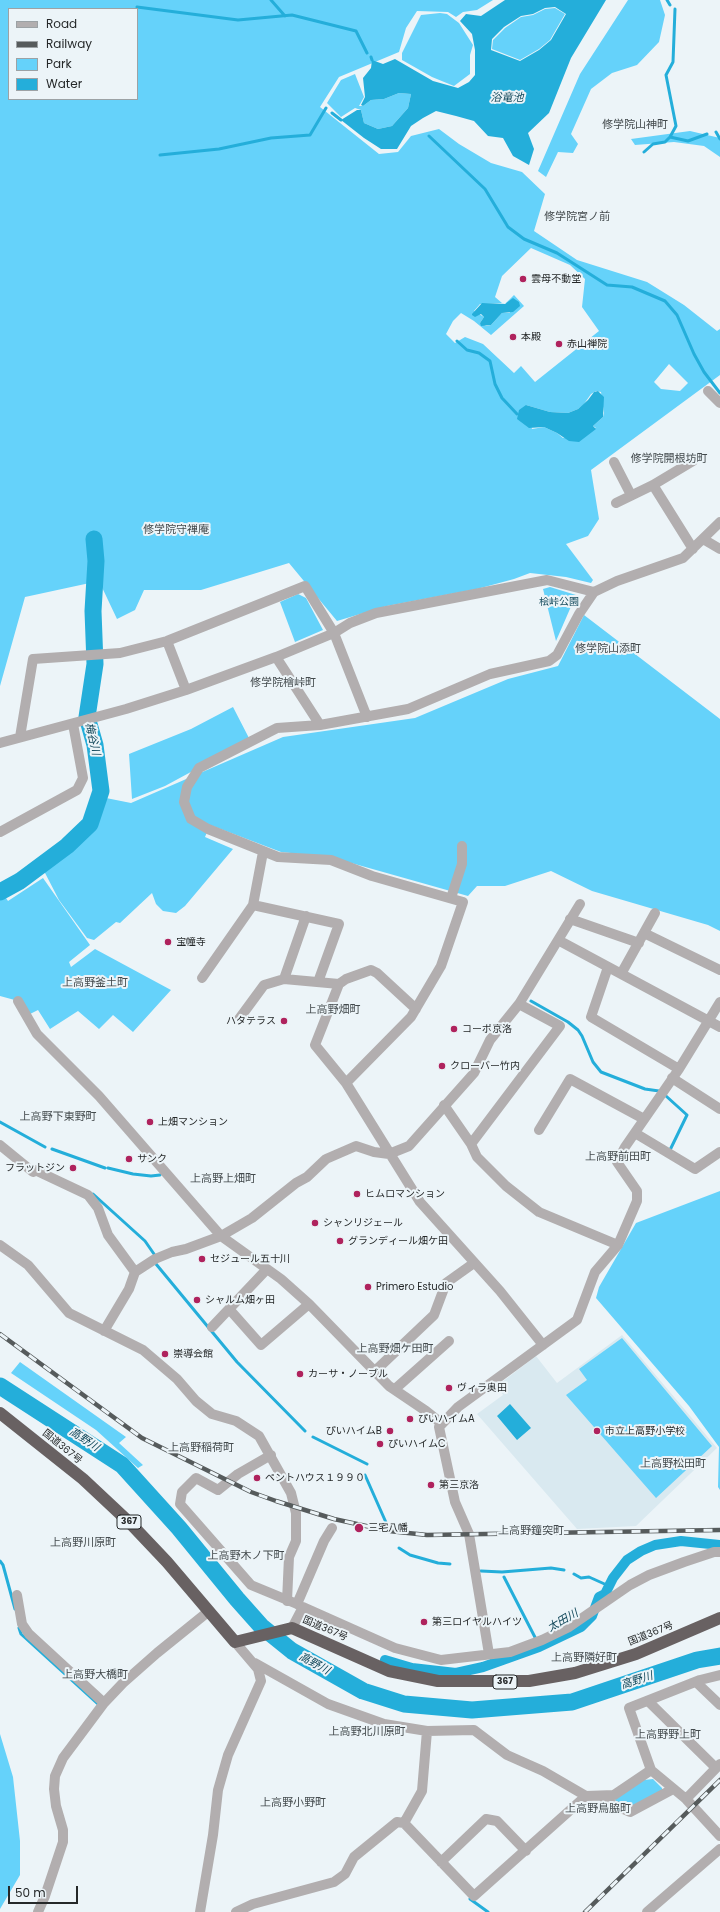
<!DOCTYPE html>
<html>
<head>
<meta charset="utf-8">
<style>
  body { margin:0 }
  #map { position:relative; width:720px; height:1912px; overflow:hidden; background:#ecf4f8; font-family:Poppins,sans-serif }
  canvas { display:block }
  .legend { position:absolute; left:8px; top:8px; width:130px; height:92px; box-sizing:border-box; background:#ecf4f8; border:1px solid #9ca2a5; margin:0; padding:5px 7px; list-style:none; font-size:12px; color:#252829 }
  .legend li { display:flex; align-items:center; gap:8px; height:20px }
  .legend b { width:20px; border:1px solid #9ca2a5 }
  .scale { position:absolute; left:8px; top:1886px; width:70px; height:18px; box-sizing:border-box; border:2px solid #252829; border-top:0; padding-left:5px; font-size:12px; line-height:14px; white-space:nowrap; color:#252829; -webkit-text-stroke:3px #ecf4f8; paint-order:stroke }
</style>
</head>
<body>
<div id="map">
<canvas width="720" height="1912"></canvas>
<ul class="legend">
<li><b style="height:5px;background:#b2aeaf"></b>Road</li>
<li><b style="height:5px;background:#565b5c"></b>Railway</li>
<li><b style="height:11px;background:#65d2fa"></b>Park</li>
<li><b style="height:11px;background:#24aeda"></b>Water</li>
</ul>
<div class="scale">50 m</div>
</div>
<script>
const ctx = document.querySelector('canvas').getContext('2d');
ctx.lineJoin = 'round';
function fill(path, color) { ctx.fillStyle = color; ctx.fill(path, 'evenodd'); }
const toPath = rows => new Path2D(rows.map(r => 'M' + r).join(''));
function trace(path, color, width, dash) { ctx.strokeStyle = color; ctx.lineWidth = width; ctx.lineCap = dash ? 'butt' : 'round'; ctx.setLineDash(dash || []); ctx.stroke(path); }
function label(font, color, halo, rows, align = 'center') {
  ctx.font = font + ' Poppins,"Noto Sans JP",sans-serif'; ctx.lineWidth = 4; ctx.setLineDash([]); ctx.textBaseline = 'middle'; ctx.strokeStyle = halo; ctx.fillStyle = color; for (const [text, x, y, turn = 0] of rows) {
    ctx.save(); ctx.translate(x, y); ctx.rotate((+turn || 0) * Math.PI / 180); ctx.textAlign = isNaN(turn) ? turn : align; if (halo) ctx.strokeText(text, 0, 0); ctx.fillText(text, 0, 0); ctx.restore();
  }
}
fill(toPath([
  [622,1335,717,1448,636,1526,577,1529,477,1414,503,1395,498,1385,536,1356,557,1383]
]), '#d9e9f0');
fill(toPath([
  [0,0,493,0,477,10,463,12,456,17,448,12,417,11,406,28,399,52,339,77,320,107,379,154,398,152,411,136,439,129,459,144,491,163,522,172,545,194,534,231,577,260,647,282,684,305,717,331,720,329,720,375,591,470,599,519,588,536,566,544,593,580,591,583,566,577,530,573,514,579,477,589,387,606,337,621,289,563,201,590,144,590,135,610,117,619,99,581,25,597,0,686],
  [9,9,137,9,137,99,9,99],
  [531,248,570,265,585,279,582,307,599,331,535,382,521,366,514,373,483,344,465,337,455,343,446,334,453,321,461,313,474,321,491,335,524,306,514,295,506,303,502,303,495,297,502,276],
  [507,303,510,313,502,313,491,325,486,326,480,323,484,317,474,311,480,304],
  [669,364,688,383,680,391,661,389,654,382],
  [596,391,601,392,604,413,603,417,593,426,596,428,563,438,557,433,544,427,532,429,526,405,550,412,568,413,578,409,584,404,591,394],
  [628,0,660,0,665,15,659,42,637,65,612,73,591,89,571,134,578,144,573,153,558,152,546,177,538,171,580,74],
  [555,8,565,14,550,40,539,49,520,60,492,49,493,40,505,28,521,17,533,15,545,9],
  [440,13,447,14,459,23,473,45,470,55,470,74,454,86,432,77,402,60,402,53,421,15],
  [355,74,364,97,359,106,363,106,371,100,384,99,399,93,411,94,408,108,392,126,378,129,364,123,361,110,355,108,341,117,327,103,341,80],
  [690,131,720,138,720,157,704,146,674,142,635,145,631,139],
  [550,587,576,595,556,641,543,589],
  [298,594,306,598,323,630,295,642,280,602],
  [584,615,720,719,720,931,708,925,592,891,551,871,505,886,477,886,468,896,330,857,281,852,210,825,205,837,233,849,185,906,176,913,163,911,156,904,152,893,120,923,116,922,94,940,87,938,59,900,44,871,94,827,106,798,131,803,283,737,415,718,508,679,558,666],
  [233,707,250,740,165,786,132,799,129,754,191,729],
  [43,878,90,945,69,962,71,967,95,949,171,990,133,1032,113,1015,99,1029,78,1011,50,1029,38,1010,30,1014,22,1002,0,996,0,897,4,895,8,901],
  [720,1191,720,1490,718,1487,719,1447,689,1406,596,1298,599,1287,636,1223],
  [622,1338,712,1446,656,1498,566,1395,587,1380,579,1369],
  [20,1362,126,1437,119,1443,143,1465,138,1468,96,1430,11,1373],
  [0,1734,13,1777,20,1841,20,1875,0,1909],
  [653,1779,662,1788,662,1790,631,1808,616,1802,615,1799,644,1780]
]), '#65d2fa');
fill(toPath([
  [505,0,606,0,571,58,549,113,528,133,534,149,529,165,513,156,503,138,488,136,474,121,456,116,436,111,423,118,411,126,397,149,381,149,364,138,341,120,357,110,361,110,364,123,378,129,392,126,408,108,411,94,399,93,384,99,371,100,363,106,361,105,365,97,363,78,371,68,372,60,383,64,395,59,433,81,458,88,469,82,475,75,475,50,472,34,460,21,466,14,481,16],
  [555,7,566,14,551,40,539,50,520,61,491,50,492,39,504,27,521,16,533,14,545,8],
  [513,298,519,302,520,306,513,312,502,313,491,325,481,326,480,323,484,317,481,314,475,317,472,315,472,314,482,303,505,304],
  [598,391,604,397,603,417,593,426,596,429,579,442,569,441,557,433,544,427,529,428,517,419,519,410,526,405,550,412,568,413,578,409,588,400,594,392],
  [510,1404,531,1428,517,1440,497,1416]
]), '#24aeda');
trace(toPath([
  [271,0,285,16],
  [667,0,670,5],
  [137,7,238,20,292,15,356,31,367,53],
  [675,9,673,62,666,75,676,126,670,137,688,141,707,134],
  [371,57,372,60],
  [332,113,341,120],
  [716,132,720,139],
  [429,136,485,189,508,227,524,239,557,253,607,285,632,287,665,301,677,315,694,354,704,372,720,393],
  [644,152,653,144,665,142,670,137],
  [160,155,219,149,271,138,310,135,326,108],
  [457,341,467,350,479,353,490,361,495,384,502,398,517,414],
  [531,1001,568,1022,578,1030,582,1036,593,1062,601,1072,645,1089,659,1091],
  [666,1096,687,1115,670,1150],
  [0,1122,45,1147],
  [52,1149,105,1168],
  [108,1168,133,1174,151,1176,160,1175],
  [93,1194,145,1241,154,1254],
  [156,1264,237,1362,305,1431],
  [313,1437,367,1464],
  [365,1475,388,1527],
  [399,1548,410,1555,438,1563,450,1564],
  [0,1561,3,1565,15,1609],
  [481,1571,502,1572,551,1568,564,1570],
  [574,1574,581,1578,589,1577,609,1586],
  [504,1577,540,1647],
  [19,1628,21,1634,99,1705],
  [470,1899,488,1912]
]), '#24aeda', 3);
trace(toPath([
  [385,1660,412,1668,456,1673,483,1667,539,1647,581,1627,592,1616,599,1597,605,1594,613,1578,627,1560,641,1551,655,1545,681,1541,720,1545]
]), '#24aeda', 10);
trace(toPath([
  [0,892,20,881,67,846,90,824,101,791,95,745,87,717,95,664,93,611,96,561,94,539],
  [0,1386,122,1465,179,1528,237,1599,261,1626,292,1651,363,1691,404,1704,472,1710,572,1702,697,1660,720,1656]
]), '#24aeda', 17);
trace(toPath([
  [708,391,720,403],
  [614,462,631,495],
  [653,485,693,549],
  [616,503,653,485,693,461],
  [703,539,720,549],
  [167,641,186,690],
  [276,657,320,725],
  [20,737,33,659,120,653,167,641,305,586,334,633,367,717],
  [0,743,126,709,186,690,276,657,334,633,350,623,376,613,547,580,594,592],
  [0,832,77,790,83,778,73,724],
  [451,898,462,864,462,846],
  [253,905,339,924,318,982],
  [306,916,284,979,339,984],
  [570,919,639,943],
  [644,933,720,970],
  [558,940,720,1027],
  [608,967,591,1017,679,1069],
  [621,974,655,913],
  [202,978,253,905,263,852],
  [18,1001,37,1034,99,1096,221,1236,281,1279,309,1304,389,1386,426,1411,441,1423],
  [416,1009,377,973,371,970,346,979,339,984,315,1045,346,1083,420,1202,500,1291,543,1345],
  [239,1019,264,985,284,979],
  [672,1078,720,1109],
  [346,1083,411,1017,441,966,463,902,372,876,331,860,278,857,208,829,191,819,184,802,187,787,194,776,199,768,277,728,320,725,408,709,490,674,549,661,557,655,579,614,594,592,617,581,683,558,720,522],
  [444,1105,471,1144,477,1157,506,1186,539,1212,618,1245],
  [539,1130,570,1079,644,1119],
  [635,1133,695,1169,720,1152],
  [471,1144,560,1026,519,1004],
  [0,1145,33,1172],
  [35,1170,88,1195,98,1208,108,1235,135,1272,129,1289,104,1331],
  [0,1245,28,1265,69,1313,143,1350,177,1379,196,1401,212,1414,236,1421,259,1436,291,1493,296,1513,296,1541,289,1557,287,1601],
  [135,1272,155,1259,172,1252,186,1249,221,1236,252,1218,296,1183,307,1177,326,1159,356,1146,374,1152,389,1154,409,1146,474,1073,490,1040,519,1004,580,904],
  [230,1310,261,1345,309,1304],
  [212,1327,267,1269],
  [375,1371,434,1315,446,1283,474,1263],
  [395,1389,449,1341],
  [271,1455,238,1474,218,1490,196,1478,182,1492,180,1504,251,1585,297,1604],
  [17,1595,22,1624,29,1634,104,1703],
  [302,1607,297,1604,324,1541,332,1528],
  [292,1628,303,1607,395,1648,441,1660,510,1652,542,1640,569,1627,630,1585,649,1575,684,1562,714,1552,720,1552],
  [489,1654,469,1534,455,1502,439,1427,458,1407,577,1320,595,1272,618,1245,637,1201,637,1191,617,1162,625,1147,679,1069,720,1002],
  [255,1663,328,1704,384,1724,427,1731],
  [720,1675,700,1680,629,1708,651,1770,686,1799,720,1836],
  [696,1682,720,1705],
  [648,1701,716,1768],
  [602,1796,609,1803,630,1812,673,1789],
  [686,1799,720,1764],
  [404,1823,422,1791,427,1731,474,1730,507,1755,543,1771,586,1796,614,1795,651,1770],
  [441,1862,486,1819,497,1821,526,1851],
  [38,1912,45,1896,63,1842,63,1830,56,1806,54,1789,55,1776,63,1758,104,1703,123,1683,157,1653,209,1611],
  [200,1912,213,1835,218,1790,228,1755,261,1681,258,1669,235,1642],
  [236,1912,253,1904,334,1882,345,1874,354,1857,397,1822,404,1823,474,1896,586,1796],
  [647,1912,720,1849]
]), '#b2aeaf', 10);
trace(toPath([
  [0,1413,83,1479,131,1524,167,1562,235,1642,292,1628,389,1671,438,1681,529,1681,575,1673,636,1654,720,1618]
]), '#686162', 12);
const rail = toPath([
  [0,1334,142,1438,251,1492,276,1501,334,1519,389,1531,427,1535,720,1530],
  [585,1912,720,1780]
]);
trace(rail, '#565b5c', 4.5);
trace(rail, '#ecf4f8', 3, [9]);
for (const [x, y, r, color] of [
  [523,279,4,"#af225d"],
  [513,337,4,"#af225d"],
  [559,344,4,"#af225d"],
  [168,942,4,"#af225d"],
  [284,1021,4,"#af225d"],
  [454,1029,4,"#af225d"],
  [442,1066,4,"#af225d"],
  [150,1122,4,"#af225d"],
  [129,1159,4,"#af225d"],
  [73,1168,4,"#af225d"],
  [357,1194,4,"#af225d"],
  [315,1223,4,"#af225d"],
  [340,1241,4,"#af225d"],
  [202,1259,4,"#af225d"],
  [368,1287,4,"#af225d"],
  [197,1300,4,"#af225d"],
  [165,1354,4,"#af225d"],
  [300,1374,4,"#af225d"],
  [449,1388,4,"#af225d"],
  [410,1419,4,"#af225d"],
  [390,1431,4,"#af225d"],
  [597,1431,4,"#af225d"],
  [380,1444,4,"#af225d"],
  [257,1478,4,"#af225d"],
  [431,1485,4,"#af225d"],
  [359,1528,5,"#af225d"],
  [424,1622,4,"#af225d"]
]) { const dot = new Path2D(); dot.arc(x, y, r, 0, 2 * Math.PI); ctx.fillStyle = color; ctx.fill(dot); trace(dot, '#ecf4f8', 1.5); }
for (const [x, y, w] of [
  [129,1522,24],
  [505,1682,24]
]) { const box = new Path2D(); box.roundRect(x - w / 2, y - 7, w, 14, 3); ctx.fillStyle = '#ecf4f8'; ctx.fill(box); trace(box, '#252829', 1); }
label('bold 9px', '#252829', null, [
  ["367",129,1522],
  ["367",505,1682]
]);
label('10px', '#252829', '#ecf4f8', [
  ["雲母不動堂",531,279],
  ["本殿",521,337],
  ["赤山禅院",567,344],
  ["宝幢寺",176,942],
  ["ハタテラス",276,1021,"right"],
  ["コーポ京洛",462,1029],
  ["クローバー竹内",450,1066],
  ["上畑マンション",158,1122],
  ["サンク",137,1159],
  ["フラットジン",65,1168,"right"],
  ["ヒムロマンション",365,1194],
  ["シャンリジェール",323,1223],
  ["グランディール畑ケ田",348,1241],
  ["セジュール五十川",210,1259],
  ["Primero Estudio",376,1287],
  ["シャルム畑ヶ田",205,1300],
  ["崇導会館",173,1354],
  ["カーサ・ノーブル",308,1374],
  ["ヴィラ奥田",457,1388],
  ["ぴいハイムA",418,1419],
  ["ぴいハイムB",382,1431,"right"],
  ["市立上高野小学校",605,1431],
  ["ぴいハイムC",388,1444],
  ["ペントハウス１９９０",265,1478],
  ["第三京洛",439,1485],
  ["三宅八幡",368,1528],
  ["第三ロイヤルハイツ",432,1622]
], 'left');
label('10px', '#144a5c', '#ecf4f8', [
  ["桧峠公園",559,602]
]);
label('10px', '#252829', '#ecf4f8', [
  ["国道367号",62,1447,39],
  ["国道367号",325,1629,23],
  ["国道367号",651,1634,-22]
]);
label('italic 11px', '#114759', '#ecf4f8', [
  ["浴竜池",507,98],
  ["梅谷川",92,739,77],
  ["高野川",84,1440,33],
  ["太田川",563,1621,-30],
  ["高野川",314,1664,29],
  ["高野川",637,1681,-18]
]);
label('11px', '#434a4d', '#ecf4f8', [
  ["修学院山神町",635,125],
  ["修学院宮ノ前",577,217],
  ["修学院開根坊町",669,459],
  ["修学院守禅庵",176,530],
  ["修学院山添町",608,649],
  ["修学院檜峠町",283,683],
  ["上高野釜土町",95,983],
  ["上高野畑町",333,1010],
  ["上高野下東野町",58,1117],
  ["上高野前田町",618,1157],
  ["上高野上畑町",223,1179],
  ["上高野畑ケ田町",395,1349],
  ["上高野稲荷町",201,1448],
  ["上高野松田町",673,1464],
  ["上高野鐘突町",531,1531],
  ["上高野川原町",83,1543],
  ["上高野木ノ下町",246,1556],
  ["上高野隣好町",584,1658],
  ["上高野大橋町",95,1675],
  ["上高野北川原町",367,1732],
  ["上高野野上町",668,1735],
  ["上高野小野町",293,1803],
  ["上高野鳥脇町",598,1809]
]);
</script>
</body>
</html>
